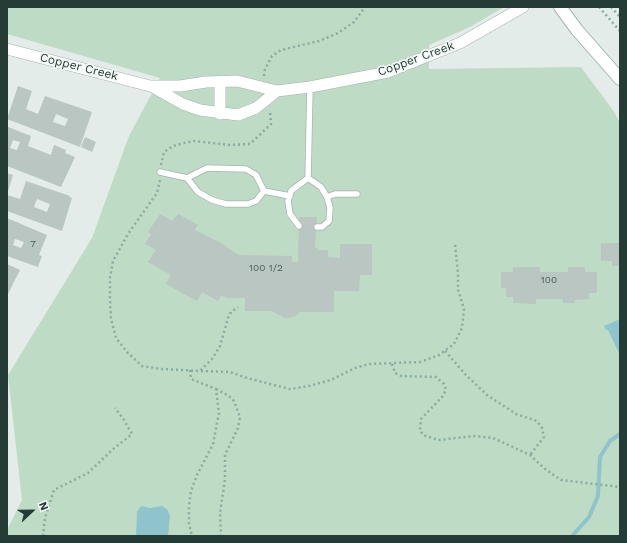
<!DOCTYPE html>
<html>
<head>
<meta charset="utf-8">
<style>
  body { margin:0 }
  #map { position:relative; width:627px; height:543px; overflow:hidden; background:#e3ece8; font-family:"Work Sans",sans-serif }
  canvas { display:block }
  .frame { position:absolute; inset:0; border:8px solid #243c35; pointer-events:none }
  .north { position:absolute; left:12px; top:491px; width:40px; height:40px; -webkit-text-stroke:3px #f4f9f6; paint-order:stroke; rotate:68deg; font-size:11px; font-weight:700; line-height:16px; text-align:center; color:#243c35 }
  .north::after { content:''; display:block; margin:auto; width:14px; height:18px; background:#243c35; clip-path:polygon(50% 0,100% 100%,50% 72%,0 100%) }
</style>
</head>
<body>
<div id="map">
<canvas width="627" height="543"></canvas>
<div class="frame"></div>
<div class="north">N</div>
</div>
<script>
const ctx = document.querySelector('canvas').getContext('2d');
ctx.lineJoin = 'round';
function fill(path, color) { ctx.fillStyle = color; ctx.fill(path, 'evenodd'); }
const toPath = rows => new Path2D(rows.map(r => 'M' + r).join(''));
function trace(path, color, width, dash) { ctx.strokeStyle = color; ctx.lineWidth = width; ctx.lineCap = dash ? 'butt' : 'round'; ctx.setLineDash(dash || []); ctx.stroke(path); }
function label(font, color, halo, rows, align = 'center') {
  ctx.font = font + ' "Work Sans",sans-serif'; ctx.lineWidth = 3.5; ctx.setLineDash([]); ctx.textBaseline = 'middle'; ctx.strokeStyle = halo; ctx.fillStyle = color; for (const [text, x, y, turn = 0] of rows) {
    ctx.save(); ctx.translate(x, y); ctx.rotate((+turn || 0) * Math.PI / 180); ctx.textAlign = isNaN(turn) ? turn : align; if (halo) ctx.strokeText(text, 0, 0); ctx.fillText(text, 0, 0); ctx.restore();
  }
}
fill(toPath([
  [7,7,504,7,470,27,429,45,429,69,581,67,615,113,620,124,620,536,7,536,7,530,22,500,8,375,92,238,129,136,160,78,7,34]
]), '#bedbc5');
fill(toPath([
  [620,319,620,355,608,330,606,330,604,326],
  [141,506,150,508,162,506,167,509,170,516,168,536,136,536,137,512]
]), '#8fc4cd');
trace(toPath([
  [572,536,589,517,598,496,600,457,610,441,620,434]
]), '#8fc4cd', 4);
fill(toPath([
  [18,86,32,91,26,109,38,114,45,96,92,112,80,147,7,119],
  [56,114,68,119,65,126,53,122],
  [8,127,31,136,28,146,51,155,54,145,66,150,65,153,75,157,61,187,7,166],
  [13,140,20,142,17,150,10,148],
  [85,137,96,142,92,152,81,147],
  [7,173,13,175,7,195,20,199,26,181,70,196,69,197,72,198,62,231,7,211],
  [37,199,50,204,47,212,34,207],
  [160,214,172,221,178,214,198,225,195,230,225,245,224,246,239,255,292,256,292,262,298,262,299,217,317,217,315,248,318,248,318,250,328,250,328,257,340,258,340,244,372,244,372,275,360,275,359,291,334,291,334,312,300,312,294,317,285,318,271,311,245,311,245,298,227,298,221,295,218,301,202,292,197,301,166,284,171,275,148,262,156,250,145,244,151,234,148,232],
  [7,218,47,235,39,255,42,256,38,267,7,256],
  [15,239,24,242,21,248,13,245],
  [601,243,620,243,620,266,612,266,612,261,601,261],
  [7,264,20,270,7,296],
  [513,267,540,267,540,272,568,272,568,267,585,267,585,272,597,272,597,293,589,293,589,299,575,300,575,303,563,303,563,299,536,299,536,304,513,303,513,297,506,297,506,288,501,288,501,272,513,272]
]), '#b9c6c1');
const lane = toPath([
  [160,172,187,178,207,168,246,169,256,175,264,191,290,196],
  [187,178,198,192,212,200,226,204,248,204,256,201,264,191],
  [308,178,310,87],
  [327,197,335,194,357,194],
  [299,226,290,214,288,201,291,191,308,178,321,187,327,197,330,208,329,221,322,227,317,227]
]);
const street = toPath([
  [7,49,150,86,180,86,206,82,237,81,277,91,310,87,388,72,460,43,523,7],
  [151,86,183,104,200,110,238,115,256,108,277,91],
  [220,114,220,82]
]);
const secondary = toPath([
  [560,7,577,30,620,79]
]);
trace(lane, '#a6b4af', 7);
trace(street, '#a6b4af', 12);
trace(secondary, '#a2b7b0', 14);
trace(toPath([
  [599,7,620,31],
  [611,7,620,17],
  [264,76,265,69,272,56,281,50,319,41,338,33,354,22,365,7],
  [161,165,164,152,173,146,184,143,194,141,230,145,250,144,271,124,270,110],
  [160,180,157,193,128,234,113,261,110,278,110,300,111,319,116,338,127,352,142,366,162,369,200,371,212,359,220,346,228,318,231,312,238,307],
  [445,351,466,375,487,395,516,414,537,421,542,428,544,437,530,455],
  [392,364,395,373,401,376,436,377,444,384,446,390,443,396,421,419,420,430,423,435,438,440,475,436,493,438,530,455,545,469,561,480,620,487],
  [190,370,191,379,216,389,219,413,213,444,197,475,191,491,189,506,189,524,192,536],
  [201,371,230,372,247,378,290,389,309,386,331,380,355,368,369,364,420,362,439,355,454,344,462,328,464,309,458,290,458,274,455,244],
  [216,389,229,396,234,401,240,417,238,428,225,455,225,479,220,513,221,536],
  [43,536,45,518,54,490,88,473,112,450,132,434,124,420,115,408]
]), '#86ada1', 2.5, [2, 3]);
trace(lane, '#fff', 5.5);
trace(street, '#fff', 11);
trace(secondary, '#fff', 12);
label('10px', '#495e58', null, [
  ["7",33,244],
  ["100 1/2",266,268],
  ["100",549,280]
]);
label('12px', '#243c35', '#f4f9f6', [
  ["Copper Creek",416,59,-20],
  ["Copper Creek",79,67,14]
]);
</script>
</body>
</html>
